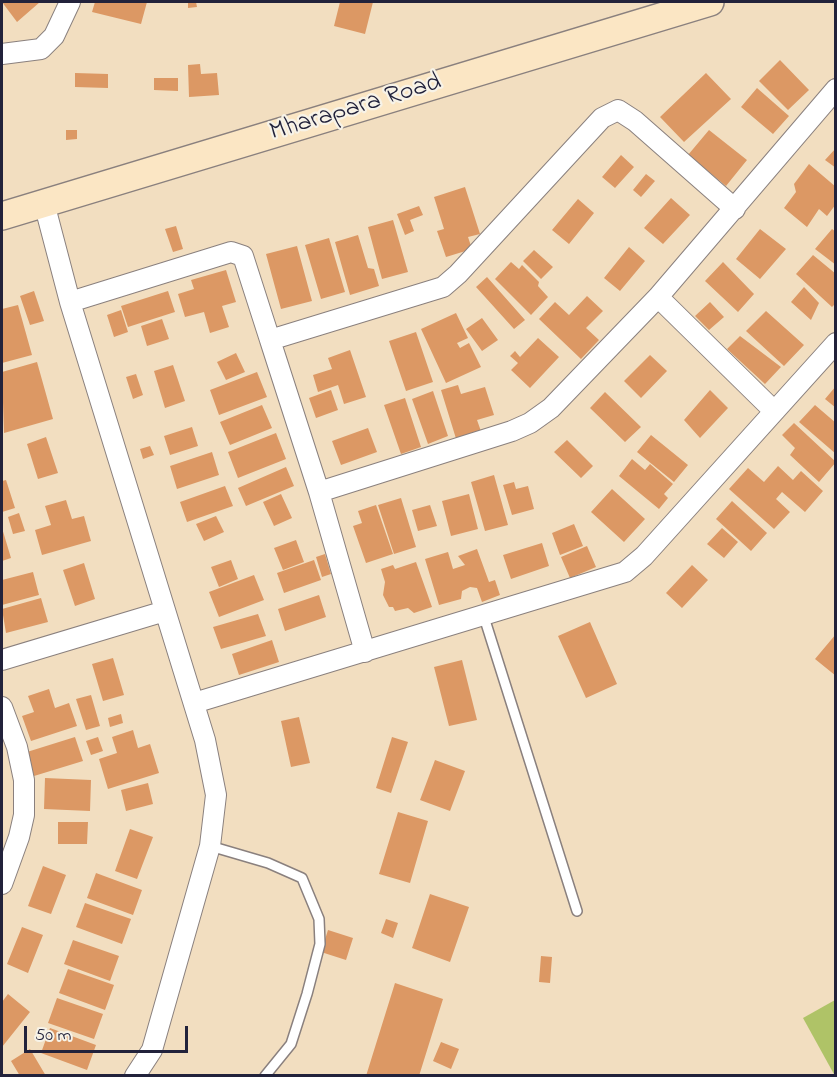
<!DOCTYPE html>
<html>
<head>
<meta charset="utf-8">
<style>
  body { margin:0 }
  #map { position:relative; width:837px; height:1077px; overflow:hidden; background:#f2dec0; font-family:"Indie Flower",sans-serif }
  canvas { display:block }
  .frame { position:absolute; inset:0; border:3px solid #22223b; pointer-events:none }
  .scale { position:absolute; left:24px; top:1026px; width:164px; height:27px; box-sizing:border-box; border:3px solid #22223b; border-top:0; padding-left:8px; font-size:18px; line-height:21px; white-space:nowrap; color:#22223b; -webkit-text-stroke:4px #f7f3e8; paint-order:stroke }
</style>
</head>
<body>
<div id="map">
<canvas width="837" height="1077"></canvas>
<div class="frame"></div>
<div class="scale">50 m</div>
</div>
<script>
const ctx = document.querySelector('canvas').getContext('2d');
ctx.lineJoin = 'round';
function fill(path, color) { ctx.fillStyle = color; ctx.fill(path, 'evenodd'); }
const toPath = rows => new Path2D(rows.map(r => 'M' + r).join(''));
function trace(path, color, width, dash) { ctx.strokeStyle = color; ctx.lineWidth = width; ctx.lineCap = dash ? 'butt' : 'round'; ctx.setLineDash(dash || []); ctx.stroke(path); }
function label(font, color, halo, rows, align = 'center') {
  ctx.font = font + ' "Indie Flower",sans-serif'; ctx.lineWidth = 4.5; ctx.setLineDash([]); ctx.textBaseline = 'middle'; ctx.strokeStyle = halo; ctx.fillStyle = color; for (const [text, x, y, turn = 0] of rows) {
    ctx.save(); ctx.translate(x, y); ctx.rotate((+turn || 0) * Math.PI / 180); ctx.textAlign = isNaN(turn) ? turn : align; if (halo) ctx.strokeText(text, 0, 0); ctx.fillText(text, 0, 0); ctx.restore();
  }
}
fill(toPath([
  [835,1000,836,1075,835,1076,803,1018]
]), '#afc367');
fill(toPath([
  [2,2,40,2,17,22],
  [95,2,147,2,141,24,92,12],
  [188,2,196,2,197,7,188,8],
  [340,2,373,2,365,34,334,26],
  [780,60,809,90,788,110,759,81],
  [200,64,201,74,217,73,219,95,189,97,188,65],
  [75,73,108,74,108,88,75,87],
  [706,73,731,99,684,142,660,117],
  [154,78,178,78,178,91,154,90],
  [757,88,789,116,773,134,741,107],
  [66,130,77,130,77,139,66,140],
  [709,130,747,160,726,186,688,155],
  [836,148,836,168,825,160],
  [621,155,634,167,615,188,602,177],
  [809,164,836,187,836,204,827,216,819,209,807,227,784,208,796,192,794,184],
  [646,174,655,181,641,197,633,190],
  [465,187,480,234,468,237,472,249,446,257,437,231,444,229,434,197],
  [671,198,690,215,663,244,644,228],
  [578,199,594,213,569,244,552,230],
  [419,206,423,215,410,220,414,231,405,235,397,214],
  [393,220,408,272,382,279,368,227],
  [176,226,183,249,173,252,165,229],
  [760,229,786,249,760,279,736,259],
  [832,229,836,232,836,265,815,249],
  [358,235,368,268,374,269,379,286,350,295,335,242],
  [329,238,345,292,321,299,305,245],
  [297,246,312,301,281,309,266,254],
  [629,247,645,261,620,291,604,278],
  [534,250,553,267,541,279,523,261],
  [813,255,836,274,836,303,832,307,796,274],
  [511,262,519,269,522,265,539,282,538,286,548,297,531,315,495,279],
  [723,262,754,294,738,312,705,281],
  [226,270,236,302,222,306,229,327,210,333,204,312,185,317,178,294,194,289,191,280],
  [487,277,525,320,514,329,476,287],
  [804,287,819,303,811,320,791,302],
  [34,291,44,321,30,325,20,296],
  [168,291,175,312,128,327,121,306],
  [587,296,603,311,586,328,599,340,581,359,539,319,555,302,569,315],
  [710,302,724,317,709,330,695,316],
  [18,305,32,355,2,363,2,309],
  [121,310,128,332,114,337,107,315],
  [766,311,804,345,784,366,746,331],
  [456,313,468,338,457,343,460,348,469,343,481,367,446,383,421,329],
  [482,318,498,340,482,351,466,329],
  [162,319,169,339,147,346,141,326],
  [416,332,433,382,406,391,389,341],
  [740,336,781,367,765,384,727,349],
  [538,338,559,357,530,388,511,370,518,363,510,356,515,351,520,357],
  [350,350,366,397,344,404,338,385,318,392,313,375,332,369,328,358],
  [236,353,245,372,226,380,217,362],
  [650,355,667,371,641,398,624,381],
  [37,362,53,419,4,433,2,372],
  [173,365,185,401,165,408,154,371],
  [257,372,267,397,219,415,210,390],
  [136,374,143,395,133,399,126,377],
  [458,385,461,394,485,387,494,415,477,420,483,437,458,445,441,390],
  [836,386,836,408,825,399],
  [331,390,338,410,316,418,309,398],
  [710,390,728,408,700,438,684,420],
  [433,391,448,436,428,444,412,399],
  [605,392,641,427,625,442,590,408],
  [405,398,421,447,401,454,384,405],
  [262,405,272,428,230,445,220,422],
  [815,405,836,423,836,454,799,422],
  [794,423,836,462,819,482,790,455,795,448,782,435],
  [192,427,198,446,170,455,164,436],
  [368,428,377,452,341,465,332,441],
  [276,433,286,459,238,478,228,452],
  [651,435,688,465,674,482,637,452],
  [46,437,58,473,38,479,27,444],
  [567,440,593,466,581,478,554,452],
  [150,446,154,455,143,459,140,449],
  [212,452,219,475,177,489,170,466],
  [632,459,645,470,650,464,673,484,664,494,668,498,659,509,619,476],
  [778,466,793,480,801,471,823,491,805,512,782,492,776,499,790,512,774,529,729,489,748,468,764,482],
  [286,467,294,486,246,506,238,488],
  [494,475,508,525,485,531,471,482],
  [6,480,15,508,2,512,2,481],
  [514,482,516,489,528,486,534,509,512,515,503,485],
  [225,486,233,506,187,522,180,502],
  [612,489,645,519,624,542,591,512],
  [281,494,292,518,274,526,263,502],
  [469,494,478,529,451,536,442,501],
  [401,498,416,547,394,554,378,505],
  [66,500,72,519,84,516,91,541,42,555,35,530,51,525,45,506],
  [732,501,767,533,751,551,716,519],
  [376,505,393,554,366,563,353,526,362,523,358,511],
  [430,505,437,526,418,531,412,510],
  [19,513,25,531,13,534,8,517],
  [216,516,224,532,204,541,196,524],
  [574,524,583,546,560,555,552,533],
  [2,528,11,558,2,561],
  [722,528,738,542,724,558,707,544],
  [296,540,304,562,283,570,274,548],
  [542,543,549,566,511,579,503,555],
  [587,546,596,567,570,578,561,557],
  [477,549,489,582,495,580,500,595,482,602,477,588,470,587,462,591,461,599,439,605,425,559,448,552,453,569,465,565,458,556],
  [325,554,331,574,322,577,316,557],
  [231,560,238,579,219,587,211,567],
  [314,560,321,580,284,593,277,573],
  [416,562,432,607,414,613,408,608,395,611,393,607,389,607,383,595,385,582,381,569,393,565,395,569],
  [84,563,95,599,75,606,63,570],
  [692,565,708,580,682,608,666,593],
  [33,572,39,595,2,605,2,580],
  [254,575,264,600,219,617,209,592],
  [319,595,326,617,285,631,278,609],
  [41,598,48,622,6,633,2,609],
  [258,614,266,636,221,649,213,627],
  [590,622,617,684,586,698,558,636],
  [836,634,836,676,815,659],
  [272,640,279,662,239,675,232,654],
  [113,658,124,695,103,701,92,664],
  [462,660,477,720,449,726,434,667],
  [49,689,55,708,69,703,77,726,31,741,22,716,34,712,28,696],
  [91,695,100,726,86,730,76,699],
  [121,714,123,723,110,727,108,718],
  [299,717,310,763,291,767,281,721],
  [133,730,138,748,150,744,159,773,108,789,99,759,117,753,112,737],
  [75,737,83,761,34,776,27,752],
  [98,737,103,751,91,755,86,741],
  [392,737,408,742,391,793,376,788],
  [435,760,465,771,450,811,420,800],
  [45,778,91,780,90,811,44,809],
  [148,783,153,804,126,811,121,790],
  [398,812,428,821,410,883,379,874],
  [58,822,88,822,87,844,58,844],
  [130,829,153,837,137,879,115,871],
  [43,866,66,875,51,914,28,906],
  [96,873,142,890,133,915,87,898],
  [430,894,469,907,450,962,412,948],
  [85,903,131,919,122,944,76,927],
  [386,919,398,923,393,938,381,933],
  [22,927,43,935,28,973,7,964],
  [328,930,353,938,346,960,321,952],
  [73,940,119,956,110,981,64,964],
  [541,956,552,957,550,983,539,982],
  [68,969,114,985,105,1010,59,993],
  [395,983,443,999,419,1076,366,1076],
  [8,994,30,1012,2,1047,2,1002],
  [57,998,103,1014,94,1039,48,1023],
  [50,1028,96,1045,87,1070,41,1053],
  [441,1042,459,1049,451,1069,433,1061],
  [30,1049,46,1076,20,1076,11,1061]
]), '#dc9864');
const lane = toPath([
  [484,617,577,911],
  [210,846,268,863,302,878,319,919,320,944,307,994,291,1044,265,1076]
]);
const street = toPath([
  [2,54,41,49,54,36,70,2],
  [44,203,70,302,205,740,216,795,210,846,152,1050,135,1076],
  [658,297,773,410],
  [70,302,231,252,243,256,270,340],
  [319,492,270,340,443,287,458,274,602,118,618,110,635,121,735,209],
  [365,652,319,492,512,431,530,423,551,408,658,297,836,89],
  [2,660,165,611],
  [194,703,625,572,644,556,836,343],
  [2,707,17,747,24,780,24,815,19,837,2,884]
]);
const secondary = toPath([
  [2,216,710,2]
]);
trace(lane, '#8a807e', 12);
trace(street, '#8a807e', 22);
trace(secondary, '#8a807e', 30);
trace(lane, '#fff', 9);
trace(street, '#fff', 20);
trace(secondary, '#fbe6c4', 27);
label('26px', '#22223b', '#f7f3e8', [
  ["Mharapara Road",356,109,-17]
]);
</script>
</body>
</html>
